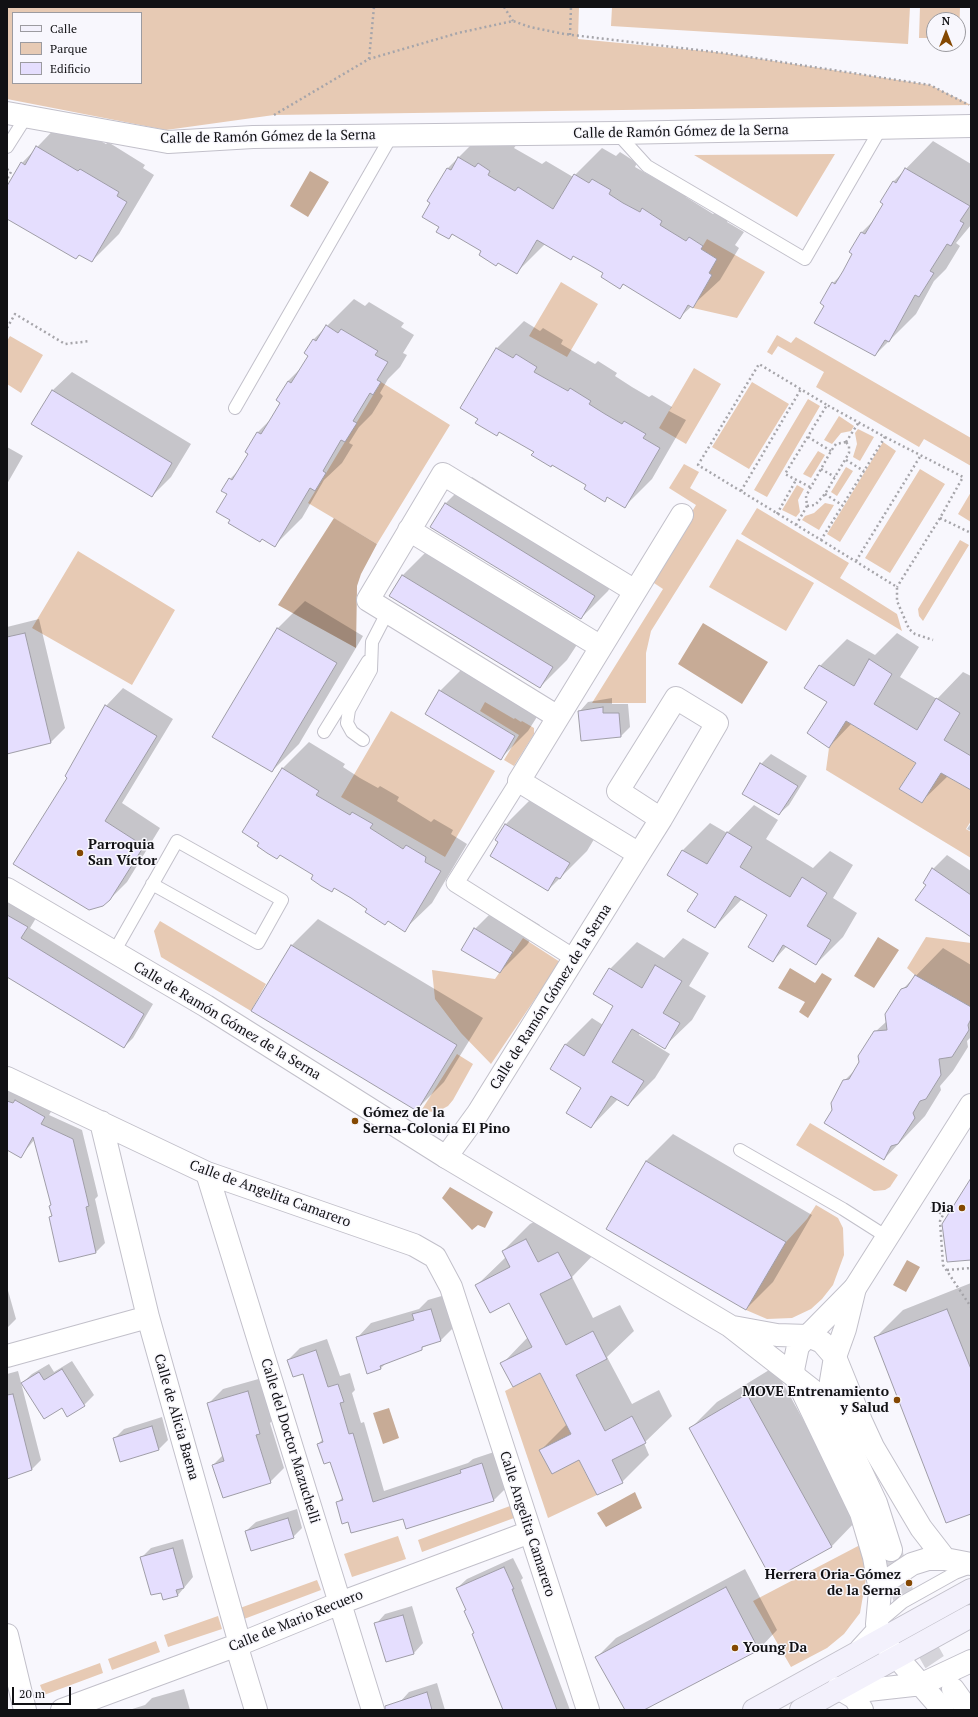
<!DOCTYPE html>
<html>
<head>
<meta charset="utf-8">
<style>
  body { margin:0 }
  #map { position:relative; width:978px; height:1717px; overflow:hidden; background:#f8f7fd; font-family:"PT Serif",serif }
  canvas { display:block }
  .frame { position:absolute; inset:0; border:8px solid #111114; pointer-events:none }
  .legend { position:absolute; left:12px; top:12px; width:130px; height:72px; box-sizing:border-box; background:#f8f7fd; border:1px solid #9c9ba0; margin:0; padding:5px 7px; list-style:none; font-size:12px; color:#111114 }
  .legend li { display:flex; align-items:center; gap:8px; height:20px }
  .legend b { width:20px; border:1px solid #9c9ba0 }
  .north { position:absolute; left:926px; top:12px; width:40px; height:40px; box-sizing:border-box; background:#f8f7fd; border:1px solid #9c9ba0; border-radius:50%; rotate:0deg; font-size:11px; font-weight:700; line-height:16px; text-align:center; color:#111114 }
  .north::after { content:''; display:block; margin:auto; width:14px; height:18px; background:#844802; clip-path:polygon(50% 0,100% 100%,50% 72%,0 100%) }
  .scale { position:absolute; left:12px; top:1687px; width:59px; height:18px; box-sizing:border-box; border:2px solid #111114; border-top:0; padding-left:5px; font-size:12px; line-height:14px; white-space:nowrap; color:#111114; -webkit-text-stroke:3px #f8f7fd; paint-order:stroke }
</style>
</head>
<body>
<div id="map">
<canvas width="978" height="1717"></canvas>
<div class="frame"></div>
<ul class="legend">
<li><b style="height:5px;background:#f3f1fc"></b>Calle</li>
<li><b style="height:11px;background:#e7cab4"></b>Parque</li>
<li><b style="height:11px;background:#e5defe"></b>Edificio</li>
</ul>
<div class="north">N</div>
<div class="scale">20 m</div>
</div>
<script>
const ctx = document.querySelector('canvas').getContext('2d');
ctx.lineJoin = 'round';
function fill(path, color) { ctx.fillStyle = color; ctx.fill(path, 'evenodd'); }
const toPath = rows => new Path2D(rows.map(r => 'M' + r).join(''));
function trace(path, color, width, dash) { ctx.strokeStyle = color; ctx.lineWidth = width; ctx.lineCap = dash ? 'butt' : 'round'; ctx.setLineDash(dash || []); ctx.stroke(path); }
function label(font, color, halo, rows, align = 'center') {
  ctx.font = font + ' "PT Serif",serif'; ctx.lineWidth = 3; ctx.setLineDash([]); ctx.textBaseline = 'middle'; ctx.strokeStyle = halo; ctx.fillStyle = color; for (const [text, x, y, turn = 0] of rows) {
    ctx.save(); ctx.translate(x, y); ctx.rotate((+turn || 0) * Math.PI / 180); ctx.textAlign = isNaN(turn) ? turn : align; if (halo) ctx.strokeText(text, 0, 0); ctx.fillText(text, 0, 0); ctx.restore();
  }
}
fill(toPath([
  [7,7,579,7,578,39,715,52,930,85,971,105,274,115,166,130,7,99],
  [13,13,141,13,141,83,13,83],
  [612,7,910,7,908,44,611,26],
  [920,7,960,7,959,38,958,20,934,20,934,38,919,38],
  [835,154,797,217,694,155],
  [707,239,765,272,737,318,693,308,712,275,709,273,717,259,701,249],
  [561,282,598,304,567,357,529,336],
  [777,335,791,343,796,337,971,438,971,466,924,439,919,447,816,387,824,372,778,346,772,355,767,352],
  [10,336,43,355,21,393,7,384,7,341],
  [694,368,721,384,686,444,659,428],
  [381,382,450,425,377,544,308,503],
  [752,382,789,404,749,469,712,447],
  [808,399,820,406,767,497,754,490],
  [839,416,854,426,851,431,841,433,832,444,824,440],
  [858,429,874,437,860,461,853,457,857,444,855,433],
  [883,442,896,451,840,542,827,534],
  [818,451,825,455,811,478,803,474],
  [684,464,699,472,690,488,727,510,651,631,646,653,646,703,592,703,663,589,651,581,696,505,669,488],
  [846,467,853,471,837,496,831,492],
  [920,469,945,484,890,573,865,558],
  [797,485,804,489,798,500,800,512,796,517,782,510],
  [971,492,971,522,958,514],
  [825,503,834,505,819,530,802,520,805,516,814,513],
  [757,508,849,563,840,578,897,614,902,631,741,534],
  [737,539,814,583,786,631,709,587],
  [960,540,969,545,923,621,919,616,918,609],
  [78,551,175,610,132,685,32,628],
  [485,702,514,719,515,718,521,722,522,721,534,728,534,734,514,766,504,760,519,735,480,711],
  [391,711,495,771,445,857,341,797],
  [846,721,916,763,899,789,922,803,941,773,971,790,971,821,966,829,971,832,971,858,826,770,829,748],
  [160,921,266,984,251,1011,161,957,154,931],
  [926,937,971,943,971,1007,915,975,907,968],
  [523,938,560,962,491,1064,461,1033,435,999,432,970,495,979],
  [457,1054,473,1064,453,1100,448,1106,437,1112,421,1111],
  [810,1123,898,1175,890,1187,885,1190,874,1191,796,1145],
  [816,1205,838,1218,843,1228,844,1255,833,1285,822,1299,811,1309,792,1318,767,1319,746,1310,786,1242,807,1219],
  [540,1373,571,1434,540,1450,579,1460,597,1495,548,1518,505,1391],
  [510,1506,514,1518,422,1552,418,1540],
  [398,1536,406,1559,352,1577,344,1554],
  [860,1545,868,1567,860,1613,844,1634,827,1648,791,1667,753,1601],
  [317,1580,321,1590,244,1619,240,1608],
  [218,1616,222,1629,168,1647,164,1635],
  [156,1641,160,1652,112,1670,108,1659],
  [100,1663,103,1673,44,1695,40,1685]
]), '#e7cab4');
fill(toPath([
  [310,171,329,182,308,217,290,206],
  [334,518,377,544,361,574,357,586,356,648,278,605],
  [703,623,768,662,742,704,678,664],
  [878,937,899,950,874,988,854,976],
  [790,968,815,983,822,973,832,979,808,1018,799,1012,805,1002,778,988],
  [450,1187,493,1212,485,1228,478,1225,472,1230,442,1198],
  [907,1260,920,1267,906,1292,893,1285],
  [389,1408,399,1438,383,1444,373,1413],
  [635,1492,642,1508,606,1527,597,1513]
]), '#c7ab96');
fill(toPath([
  [63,120,106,144,108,142,145,165,143,168,154,175,119,234,92,261,80,254,76,258,7,215,7,194,22,163],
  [475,141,517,144,514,148,542,164,546,161,573,177,602,148,616,156,620,152,637,163,635,167,667,185,670,182,689,193,686,197,713,214,717,211,729,218,727,222,744,232,735,245,739,248,720,280,680,317,624,284,620,288,604,273,574,255,570,259,545,244,516,273,453,233,449,238,440,227,432,203,428,201,448,168],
  [933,141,971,164,971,225,956,243,960,246,946,269,934,281,916,314,875,355,825,305,833,283,843,273,854,253,851,252,862,232,875,219,885,204,894,181],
  [354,299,365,306,369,302,404,323,401,327,414,335,403,353,407,355,400,367,388,379,380,393,383,396,372,414,359,427,349,443,353,445,342,463,324,480,302,518,275,545,231,519,228,494,230,479,241,468,250,454,246,452,258,432,271,419,281,402,288,381,301,368,309,355,313,340],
  [524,321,540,331,543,328,563,340,561,344,595,364,598,361,617,373,615,376,632,387,649,397,652,395,672,407,669,411,686,420,652,479,625,506,608,497,605,500,588,484,500,431,497,434,479,418,462,408,497,348],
  [72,372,191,444,171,477,152,496,33,424,53,390],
  [7,447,23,456,7,484],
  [472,477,621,569,608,591,581,618,445,504],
  [430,548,580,640,567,660,540,687,391,595,403,575],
  [305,601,363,636,299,744,272,771,214,737,278,628],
  [39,619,65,728,51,742,7,753,7,627],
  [897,633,919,647,900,677,937,699,963,672,971,676,971,790,948,776,922,801,917,762,852,723,829,747,828,701,806,688,820,666,847,639,875,655],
  [467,664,542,709,528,731,501,758,440,691],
  [123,688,173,719,122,803,160,828,127,882,110,899,69,777,106,706],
  [612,698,612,704,628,704,630,727,621,736,579,712,588,702],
  [309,742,345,764,343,767,360,778,378,788,380,786,399,797,397,801,431,822,434,819,453,830,451,834,467,844,432,903,404,930,388,921,385,924,368,909,335,888,332,890,315,875,282,769],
  [771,754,807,776,789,805,779,814,743,794,761,764],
  [533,797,596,836,587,851,548,890,497,839,506,824],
  [754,805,778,820,766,839,813,868,830,851,853,865,833,898,857,913,843,937,816,964,787,946,773,961,769,915,742,899,715,927,699,894,668,875,683,850,710,823,727,833],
  [971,823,971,831,967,829],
  [947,855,971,871,971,936,927,884,933,869],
  [11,902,36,918,30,928,153,1004,133,1038,124,1047,7,976,7,903],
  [502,902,540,925,527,945,500,972,475,929],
  [318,919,483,1018,444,1082,417,1109,291,946],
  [683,938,709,953,689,986,706,996,692,1020,664,1047,640,1033,639,1035,670,1054,655,1078,628,1105,618,1099,591,1127,582,1088,565,1045,592,1018,603,1025,615,1006,610,969,637,942,664,958],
  [943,948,971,965,971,1037,967,1041,968,1047,953,1071,940,1086,941,1090,925,1116,884,1159,833,1110,844,1081,856,1069,875,1032,887,1021,902,990],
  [7,1086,54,1107,49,1115,82,1130,98,1196,95,1199,105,1243,96,1252,50,1217,53,1214,52,1204,35,1139,20,1157,7,1149],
  [673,1134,812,1215,773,1282,746,1309,646,1161],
  [553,1212,565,1236,585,1226,598,1250,572,1277,593,1318,620,1305,634,1331,607,1357,632,1404,659,1390,672,1416,644,1443,649,1455,622,1482,579,1458,541,1450,567,1424,540,1372,502,1364,528,1337,510,1301,477,1285,506,1257,503,1251,530,1224],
  [971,1283,971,1513,876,1337,903,1310],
  [7,1287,16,1319,7,1328],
  [445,1295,455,1326,441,1340,387,1362,381,1368,357,1338,371,1323,419,1309,428,1300],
  [327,1339,340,1376,350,1373,355,1390,352,1393,361,1423,364,1422,384,1491,468,1463,473,1459,494,1452,506,1488,494,1500,407,1528,404,1518,349,1521,338,1502,343,1497,331,1461,318,1444,323,1439,303,1373,288,1360,300,1348],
  [72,1361,94,1395,84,1405,68,1415,62,1406,22,1383,32,1374,49,1364,54,1372],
  [774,1367,858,1519,831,1547,690,1429,717,1402],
  [18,1371,41,1460,31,1470,7,1478,7,1374],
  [262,1378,274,1419,270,1423,284,1468,270,1482,213,1465,223,1455,209,1403,223,1389],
  [162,1417,168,1440,159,1449,115,1438,124,1429],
  [297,1509,302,1528,293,1537,246,1531,256,1522],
  [183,1539,193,1577,178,1595,161,1592,141,1558,151,1548],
  [513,1558,523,1578,521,1580,570,1710,503,1710,474,1634,475,1633,467,1610,457,1588,467,1579],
  [745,1569,777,1630,759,1649,642,1710,627,1710,597,1657,616,1638],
  [412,1606,423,1643,414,1653,376,1624,385,1614],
  [437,1683,445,1710,402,1710,400,1702,409,1692],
  [184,1689,190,1710,129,1710,145,1705,152,1698]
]), '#0003');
const building = toPath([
  [36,146,78,171,80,169,119,192,117,196,127,202,92,262,79,255,76,259,7,219,7,186,21,162,25,165,36,146],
  [458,157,475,167,478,163,490,171,488,175,515,191,518,187,553,209,574,174,589,183,592,179,611,190,609,194,623,203,640,212,642,208,662,221,660,225,686,241,689,237,703,246,701,249,717,259,709,273,712,275,693,308,688,305,680,319,623,284,620,289,601,277,603,273,586,263,573,256,571,260,537,240,517,274,498,263,496,266,479,255,481,251,452,234,449,239,436,232,439,227,422,217,430,203,427,201,447,168,451,170,458,157],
  [905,168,970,206,960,221,964,223,951,246,947,244,930,271,934,273,919,297,915,295,889,342,885,340,875,356,814,323,824,306,820,303,832,282,835,284,843,271,852,254,849,252,861,232,865,234,883,204,880,202,893,181,896,183,905,168],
  [326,325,338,333,341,329,378,351,375,355,388,362,377,380,381,382,373,395,370,393,353,421,357,423,345,442,341,440,323,471,326,473,315,491,310,488,275,547,262,539,260,542,228,523,230,520,216,512,227,494,221,491,229,478,232,480,248,454,245,452,257,432,261,434,271,418,280,403,276,400,288,381,291,383,308,356,304,353,313,339,316,341,326,325],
  [496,348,513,358,516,354,537,367,534,372,568,391,570,388,591,401,589,404,605,414,622,424,624,421,646,434,643,438,660,448,625,508,607,497,605,502,584,489,586,485,552,465,551,467,531,455,534,452,499,432,497,436,475,423,478,419,460,408,496,348],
  [52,390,172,463,152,497,31,424,52,390],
  [445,503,595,596,581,619,430,527,445,503],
  [402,575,553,667,540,688,389,596,402,575],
  [277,628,337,663,272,772,212,737,277,628],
  [25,633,51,743,7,754,7,637,25,633],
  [869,659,892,674,874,704,917,730,936,698,960,713,944,740,971,756,971,790,941,773,922,803,899,789,916,763,846,721,829,748,807,733,827,702,804,688,819,665,854,686,869,659],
  [439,690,515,736,501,760,425,714,439,690],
  [105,705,157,736,105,821,144,846,110,900,103,906,89,910,13,864,67,778,65,776,105,705],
  [603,707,603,713,619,713,621,737,581,741,578,711,603,707],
  [760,763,798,786,779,815,742,794,760,763],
  [282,768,319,791,316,795,350,815,352,812,373,824,370,828,403,849,406,845,426,857,425,862,441,871,405,932,388,921,385,925,365,912,367,909,351,898,334,888,332,892,321,886,311,879,313,875,280,855,277,859,267,853,257,846,259,843,242,832,282,768],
  [505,824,570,863,560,879,556,877,548,891,490,856,498,842,495,840,505,824],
  [727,832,752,847,740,867,763,881,790,897,802,877,827,893,807,926,831,940,816,965,783,945,773,962,748,947,767,915,735,896,715,928,687,911,698,894,667,875,682,850,707,864,727,832],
  [932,868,971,895,971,937,915,900,926,885,923,883,932,868],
  [7,915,28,927,21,938,144,1014,124,1048,7,977,7,915],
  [474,928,513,952,500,973,461,950,474,928],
  [291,945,457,1045,417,1111,251,1011,291,945],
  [655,965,682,981,663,1013,680,1023,665,1049,632,1029,612,1062,644,1081,628,1106,611,1096,591,1128,566,1113,581,1088,550,1069,565,1044,584,1056,613,1006,593,994,609,968,642,988,655,965],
  [915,975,971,1007,971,1019,968,1025,969,1030,952,1057,939,1059,941,1075,926,1099,920,1101,913,1113,915,1118,898,1144,891,1146,884,1160,824,1123,832,1110,831,1103,843,1080,849,1079,859,1062,858,1056,874,1031,887,1030,885,1014,901,989,907,987,915,975],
  [15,1100,45,1117,41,1124,73,1139,89,1206,86,1207,96,1253,59,1262,49,1217,52,1216,49,1206,51,1205,33,1137,21,1158,7,1150,7,1101,13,1103,15,1100],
  [646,1161,786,1242,746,1310,606,1229,646,1161],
  [971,1178,971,1260,947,1262,942,1224,971,1178],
  [526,1239,538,1262,558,1252,572,1278,540,1294,566,1345,593,1331,607,1359,576,1375,605,1431,632,1416,646,1443,612,1460,623,1483,597,1495,579,1460,552,1474,539,1450,571,1434,540,1373,513,1387,500,1363,532,1347,509,1303,490,1313,475,1285,510,1267,502,1251,526,1239],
  [431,1309,441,1341,422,1347,422,1350,380,1366,381,1369,367,1374,356,1337,414,1320,412,1314,431,1309],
  [947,1309,971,1369,971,1514,946,1523,874,1337,947,1309],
  [316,1350,328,1387,338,1384,344,1402,340,1403,349,1434,353,1433,373,1502,461,1473,460,1470,482,1463,494,1501,406,1529,403,1519,351,1533,348,1522,342,1524,336,1502,343,1500,330,1462,324,1464,317,1444,323,1442,303,1374,293,1377,287,1360,316,1350],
  [62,1369,85,1406,67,1417,62,1408,44,1419,21,1383,39,1372,44,1380,62,1369],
  [248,1391,260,1434,256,1435,271,1483,223,1498,212,1465,224,1461,207,1403,248,1391],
  [13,1394,32,1470,7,1479,7,1395,13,1394],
  [747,1394,832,1547,772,1580,689,1428,747,1394],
  [152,1426,159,1450,120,1462,113,1438,152,1426],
  [288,1518,294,1538,251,1551,245,1531,288,1518],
  [173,1548,184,1588,176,1590,178,1596,163,1600,161,1593,151,1595,140,1557,173,1548],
  [504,1567,514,1589,512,1589,557,1710,503,1710,472,1634,474,1633,464,1611,466,1610,456,1588,504,1567],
  [726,1587,759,1650,644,1710,625,1710,595,1657,726,1587],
  [403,1615,414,1654,386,1662,374,1623,403,1615],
  [427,1692,432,1710,385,1710,385,1706,427,1692]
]);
fill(building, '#e5defe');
trace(building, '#9f9da7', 1);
trace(toPath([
  [891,1550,905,1602,917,1631,934,1661,953,1689]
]), '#d5d4da', 22, [22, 11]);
const service = toPath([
  [617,133,647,166,805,259,881,128],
  [7,147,26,117],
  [235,408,392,135],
  [324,732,368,661],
  [363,740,352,732,347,723,349,710,371,670,372,642,387,613],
  [114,952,177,841,282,900,258,943,152,884],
  [740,1150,843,1209,887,1237],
  [857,1646,877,1624,903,1602,955,1573,971,1567]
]);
const pedestrian = toPath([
  [519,781,455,883,574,958]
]);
const minor = toPath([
  [7,113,168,142,253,137,617,133,971,126],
  [409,530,601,647],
  [558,717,368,600,443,474,635,591],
  [639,854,519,781,682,515],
  [7,1078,207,1173,414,1245,435,1257,451,1287,588,1710],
  [101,1122,148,1317,240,1644,239,1654,256,1710],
  [446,1157,478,1113,639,854,661,819,717,723,676,698,618,791,661,819],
  [207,1173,373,1710],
  [855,1288,971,1105],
  [7,1356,148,1317],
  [835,1357,861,1421,873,1447,921,1528,945,1559],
  [796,1378,861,1513,874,1557,880,1591],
  [7,1635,25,1710],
  [838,1688,868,1690,922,1684,971,1661],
  [838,1688,855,1698,862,1710],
  [62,1710,240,1644,340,1603,530,1532],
  [943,1710,882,1640,877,1624,880,1591,888,1580,912,1564,928,1559,945,1559,971,1564]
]);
const tertiary = toPath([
  [7,889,206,1006,446,1157,730,1326,821,1397,837,1420],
  [855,1288,845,1329,835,1357,831,1381,832,1403,837,1420,876,1503,891,1550],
  [733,1327,777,1335,808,1336,822,1342,835,1357],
  [796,1378,793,1370,798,1346,854,1289],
  [953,1689,968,1710]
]);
const secondary = toPath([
  [754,1710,971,1590],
  [801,1710,971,1616]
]);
trace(service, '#c2c0ca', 14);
trace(pedestrian, '#c2c0ca', 19);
trace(minor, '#c2c0ca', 24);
trace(tertiary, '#c2c0ca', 24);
trace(secondary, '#c2c0ca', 24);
trace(toPath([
  [504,7,513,21],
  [570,35,571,7],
  [369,59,374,7],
  [274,115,369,59,458,33,513,21,530,27,564,34,723,53,930,85,969,105],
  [7,169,11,172,7,179],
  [7,328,15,314,65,344,90,341],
  [808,437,831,451],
  [885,437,963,477,940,518,897,587],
  [846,442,859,422],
  [846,460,864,471],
  [821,469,835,477],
  [810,487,785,474,827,405,885,437,821,540,698,465,759,364,827,405],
  [741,491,801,389],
  [825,494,842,505],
  [807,506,815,505,825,494,849,453,849,446,846,442],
  [777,514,796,480],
  [940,518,971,533],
  [796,525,807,506,806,496,831,451,836,444,846,442],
  [821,540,897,587,897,601,909,629,915,634,933,640],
  [856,561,921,455],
  [931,1207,943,1215,940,1221,943,1265,971,1307],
  [947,1270,971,1268]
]), '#a6a5aa', 2.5, [2, 3]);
trace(service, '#fff', 12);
trace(pedestrian, '#fff', 17);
trace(minor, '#fff', 22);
trace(tertiary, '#fff', 22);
trace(secondary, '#f3f1fc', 22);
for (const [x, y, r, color] of [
  [80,853,4,"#844802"],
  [355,1121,4,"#844802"],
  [962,1208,4,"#844802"],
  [897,1400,4,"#844802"],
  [909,1583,4,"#844802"],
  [735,1648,4,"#844802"]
]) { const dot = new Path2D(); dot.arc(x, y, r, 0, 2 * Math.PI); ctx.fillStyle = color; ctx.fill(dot); trace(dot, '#f8f7fd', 1.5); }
label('14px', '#111114', '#f8f7fd', [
  ["Calle de Ramón Gómez de la Serna",681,132,-1],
  ["Calle de Ramón Gómez de la Serna",268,137,-1],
  ["Calle de Ramón Gómez de la Serna",551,997,-58],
  ["Calle de Ramón Gómez de la Serna",227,1021,31],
  ["Calle de Angelita Camarero",270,1194,20],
  ["Calle de Alicia Baena",176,1417,74],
  ["Calle del Doctor Mazuchelli",290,1441,73],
  ["Calle Angelita Camarero",527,1524,72],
  ["Calle de Mario Recuero",296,1621,-22]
]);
label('bold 14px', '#111114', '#f8f7fd', [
  ["Parroquia",88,845],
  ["San Víctor",88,861],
  ["Gómez de la",363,1113],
  ["Serna-Colonia El Pino",363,1129],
  ["Dia",954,1208,"right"],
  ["MOVE Entrenamiento",889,1392,"right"],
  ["y Salud",889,1408,"right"],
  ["Herrera Oria-Gómez",901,1575,"right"],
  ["de la Serna",901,1591,"right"],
  ["Young Da",743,1648]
], 'left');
</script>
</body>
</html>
